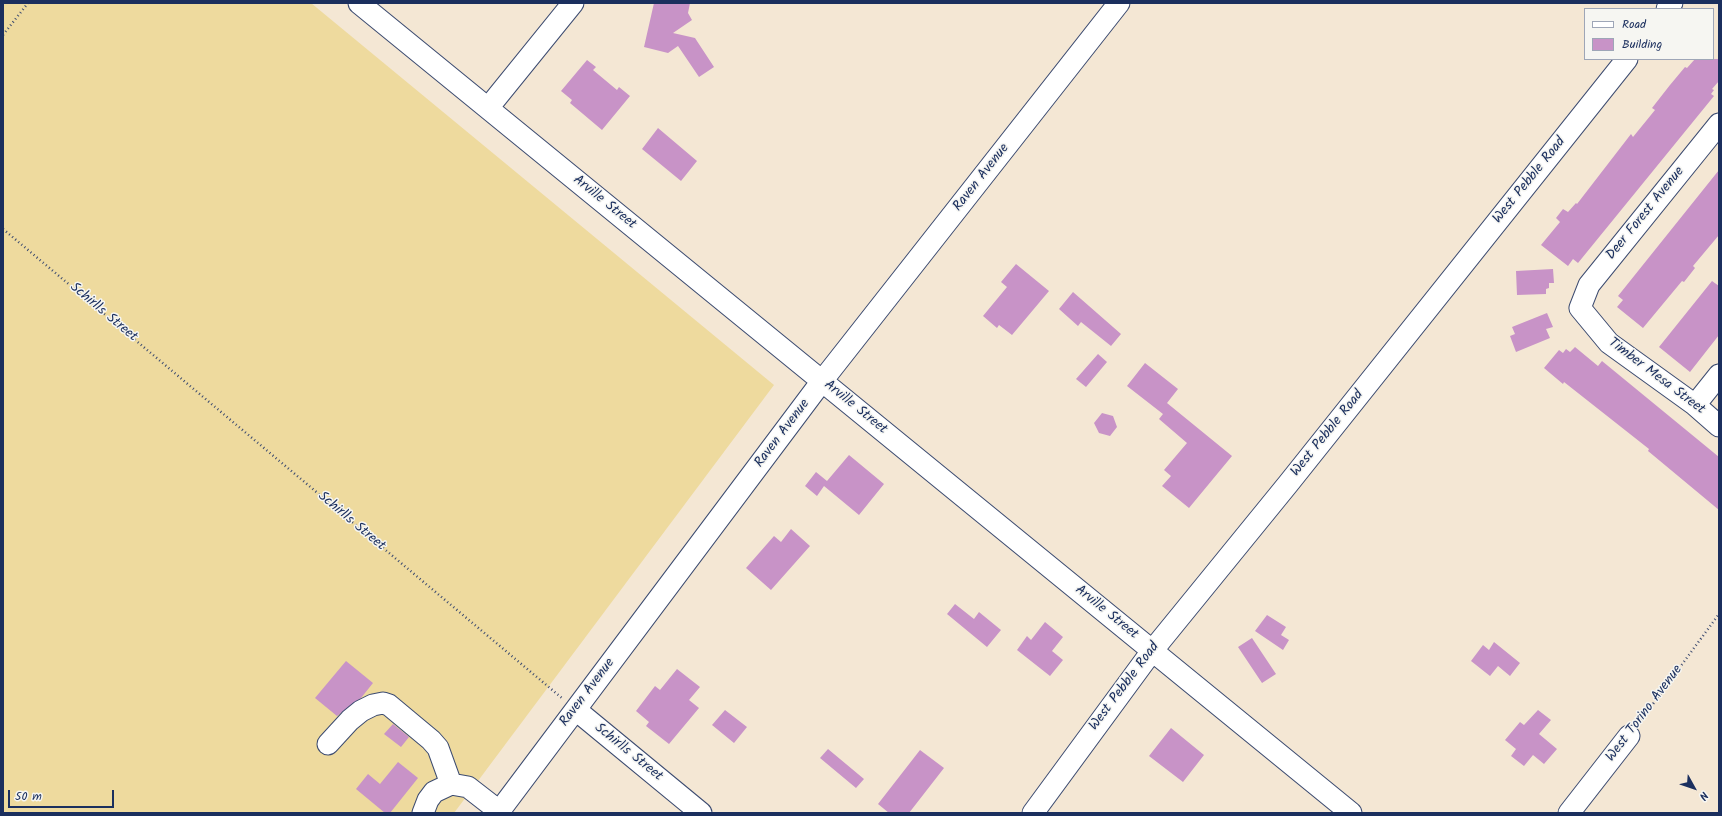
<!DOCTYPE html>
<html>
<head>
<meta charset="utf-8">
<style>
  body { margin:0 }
  #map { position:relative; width:1722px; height:816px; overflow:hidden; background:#f4e7d4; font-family:Kalam,sans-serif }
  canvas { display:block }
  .frame { position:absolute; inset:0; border:4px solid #1b2f5e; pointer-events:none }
  .legend { position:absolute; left:1584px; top:8px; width:130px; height:52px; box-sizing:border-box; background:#f6f6f2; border:1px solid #9ea6b7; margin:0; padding:5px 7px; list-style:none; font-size:12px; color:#1b2f5e }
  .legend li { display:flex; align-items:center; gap:8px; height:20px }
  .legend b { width:20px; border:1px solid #9ea6b7 }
  .north { position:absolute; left:1674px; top:768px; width:40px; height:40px; -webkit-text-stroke:3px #f6f6f2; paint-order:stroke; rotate:130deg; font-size:11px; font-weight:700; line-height:16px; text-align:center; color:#1b2f5e }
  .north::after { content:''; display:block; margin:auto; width:14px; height:18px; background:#1b2f5e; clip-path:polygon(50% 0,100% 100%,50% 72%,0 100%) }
  .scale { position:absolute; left:8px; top:790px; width:106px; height:18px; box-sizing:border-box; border:2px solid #1b2f5e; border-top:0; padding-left:5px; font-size:12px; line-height:14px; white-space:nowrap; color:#1b2f5e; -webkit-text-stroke:3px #f6f6f2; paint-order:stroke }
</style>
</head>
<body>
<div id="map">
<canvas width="1722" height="816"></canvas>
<div class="frame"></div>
<ul class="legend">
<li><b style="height:5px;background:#fff"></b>Road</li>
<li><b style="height:11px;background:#c893c7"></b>Building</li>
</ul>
<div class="north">N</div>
<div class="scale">50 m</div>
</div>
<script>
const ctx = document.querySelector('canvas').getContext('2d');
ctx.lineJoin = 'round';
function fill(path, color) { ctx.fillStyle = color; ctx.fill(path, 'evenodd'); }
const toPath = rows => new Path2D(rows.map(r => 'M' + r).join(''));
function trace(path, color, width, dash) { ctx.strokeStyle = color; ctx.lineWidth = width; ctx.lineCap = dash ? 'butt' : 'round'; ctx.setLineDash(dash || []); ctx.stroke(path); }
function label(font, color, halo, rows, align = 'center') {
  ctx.font = font + ' Kalam,sans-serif'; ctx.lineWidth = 3; ctx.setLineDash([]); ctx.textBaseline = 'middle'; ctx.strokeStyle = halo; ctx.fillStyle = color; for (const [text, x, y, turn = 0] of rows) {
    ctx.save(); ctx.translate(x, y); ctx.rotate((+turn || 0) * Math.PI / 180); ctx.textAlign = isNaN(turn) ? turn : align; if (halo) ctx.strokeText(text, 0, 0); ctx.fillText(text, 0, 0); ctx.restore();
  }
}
fill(toPath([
  [3,3,311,3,774,385,454,813,3,813]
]), '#eeda9e');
fill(toPath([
  [654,3,690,3,688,13,692,20,673,33,695,38,714,67,699,77,678,46,668,53,644,47],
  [1695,59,1719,59,1719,81,1712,89,1714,90,1711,94,1714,96,1578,263,1573,259,1568,266,1541,245,1560,222,1556,218,1563,209,1568,212,1576,203,1577,204,1631,134,1633,137,1655,110,1652,108,1670,85,1685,67,1687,68],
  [587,60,596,67,593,70,617,90,619,87,630,96,602,130,570,103,572,100,561,91],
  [658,128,697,161,681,181,642,149],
  [1719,170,1719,235,1693,266,1695,268,1684,282,1682,281,1643,328,1617,307,1623,300,1618,296],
  [1016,264,1049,291,1012,335,999,325,997,328,983,316,1007,287,1001,282],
  [1553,269,1554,283,1549,283,1549,288,1546,289,1546,294,1517,295,1516,271],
  [1712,281,1719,286,1719,335,1690,372,1659,347],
  [1073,292,1121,334,1111,346,1081,322,1078,326,1059,309],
  [1547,313,1553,327,1546,329,1550,338,1516,352,1510,336,1515,334,1512,327],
  [1575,347,1598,366,1602,361,1719,457,1719,510,1648,451,1649,449,1564,382,1563,384,1544,368,1559,350,1563,353,1566,349,1570,352],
  [1098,354,1107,362,1086,387,1076,379],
  [1145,363,1178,389,1167,403,1232,456,1189,508,1162,486,1171,476,1164,470,1187,443,1159,419,1163,414,1127,386],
  [1102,413,1113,416,1117,427,1110,436,1099,433,1094,423],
  [849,455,884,484,859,515,824,486,817,496,805,486,816,472,827,481],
  [791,529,810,546,771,590,746,568,774,536,781,542],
  [955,604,974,619,979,612,1001,630,987,647,947,614],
  [1267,615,1286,627,1281,635,1289,640,1283,650,1255,631],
  [1045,622,1063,637,1052,651,1063,660,1050,676,1017,650,1027,636,1031,640],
  [1252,638,1276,674,1262,683,1238,647],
  [1494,642,1520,663,1510,676,1498,666,1490,676,1471,661,1483,645,1489,650],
  [346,661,373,683,361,698,337,716,315,698],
  [677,669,700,687,689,700,699,708,669,744,646,726,649,722,636,711,655,686,660,690],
  [725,710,747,727,734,743,712,725],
  [1538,710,1551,720,1539,734,1557,749,1544,764,1533,755,1524,766,1511,756,1516,749,1505,740,1520,722,1524,725],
  [393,724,409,737,401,747,384,734],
  [1171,728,1204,755,1183,782,1149,756],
  [828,749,864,779,856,788,820,758],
  [920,750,944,768,909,813,889,813,878,804],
  [398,762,418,778,390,813,385,813,356,789,368,774,380,784]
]), '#c893c7');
const minor = toPath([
  [359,3,1351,813],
  [1667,9,1672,3],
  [488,108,573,3],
  [1719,124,1589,285,1580,308,1609,343,1695,405,1719,426],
  [1695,405,1719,375],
  [576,710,701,813],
  [328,744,350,720,361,711,373,705,383,703,389,705,431,740,438,748,451,784],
  [423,813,428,800,434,792,451,784,468,787,499,811],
  [498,813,822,381,1119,3],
  [1033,813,1152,651,1288,484,1627,59],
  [1569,813,1629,736]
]);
trace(minor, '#3c4b70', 23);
trace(toPath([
  [3,35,28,3],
  [3,229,563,699],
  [1639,723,1719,614]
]), '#3c4b70', 2.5, [1, 3]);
trace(minor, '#fff', 21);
label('14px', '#1b2f5e', '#f6f6f2', [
  ["Raven Avenue",982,178,-52],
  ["West Pebble Road",1530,181,-51],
  ["Arville Street",604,203,39],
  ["Deer Forest Avenue",1646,214,-51],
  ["Schirlls Street",103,313,40],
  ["Timber Mesa Street",1656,377,37],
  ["Arville Street",855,408,39],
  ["Raven Avenue",783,434,-53],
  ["West Pebble Road",1328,434,-51],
  ["Schirlls Street",351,522,40],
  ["Arville Street",1106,613,39],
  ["West Pebble Road",1125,687,-53],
  ["Raven Avenue",588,693,-53],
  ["West Torino Avenue",1645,714,-53],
  ["Schirlls Street",628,753,39]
]);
</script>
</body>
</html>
